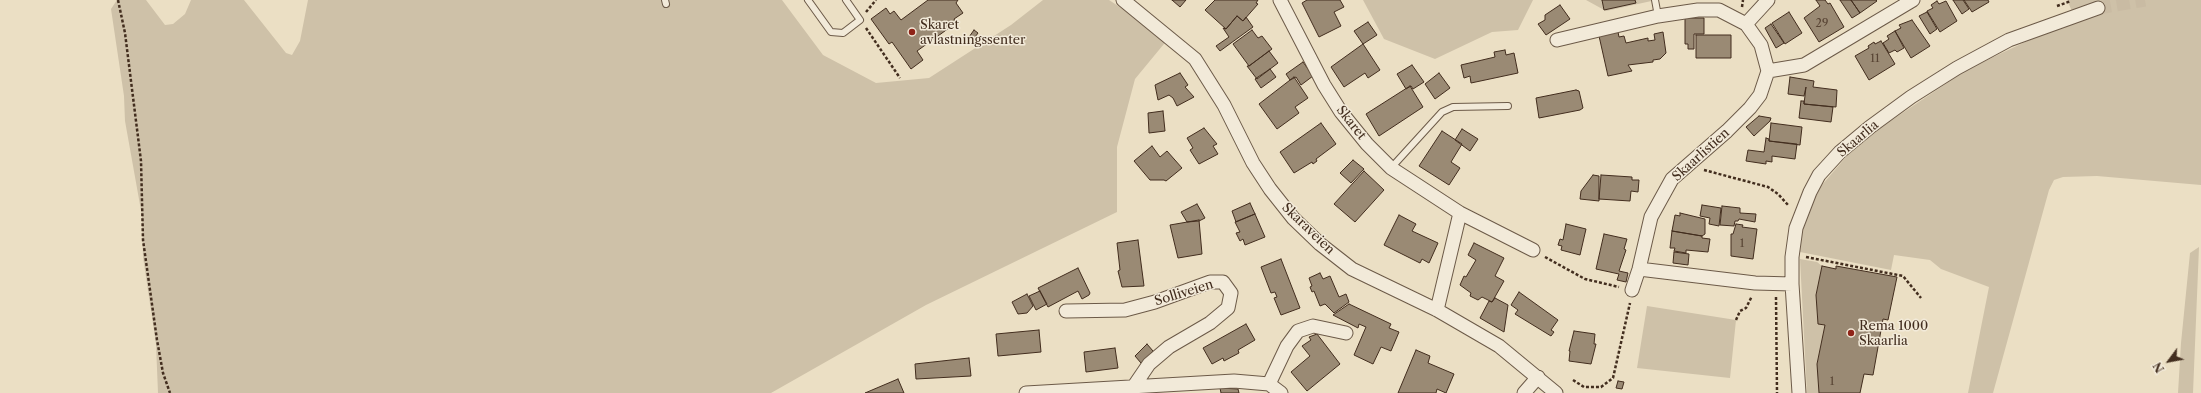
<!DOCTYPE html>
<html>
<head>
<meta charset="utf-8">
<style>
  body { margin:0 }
  #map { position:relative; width:2201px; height:393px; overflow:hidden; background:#ebdfc4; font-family:"Libre Caslon Text",serif }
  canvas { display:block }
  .north { position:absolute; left:2149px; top:341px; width:40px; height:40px; -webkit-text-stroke:3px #f2ead9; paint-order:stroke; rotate:238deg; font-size:11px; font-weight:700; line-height:16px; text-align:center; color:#422d1e }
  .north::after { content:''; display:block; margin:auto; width:14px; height:18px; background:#422d1e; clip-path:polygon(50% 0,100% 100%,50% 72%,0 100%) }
</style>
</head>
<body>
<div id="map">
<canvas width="2201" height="393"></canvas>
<div class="north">N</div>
</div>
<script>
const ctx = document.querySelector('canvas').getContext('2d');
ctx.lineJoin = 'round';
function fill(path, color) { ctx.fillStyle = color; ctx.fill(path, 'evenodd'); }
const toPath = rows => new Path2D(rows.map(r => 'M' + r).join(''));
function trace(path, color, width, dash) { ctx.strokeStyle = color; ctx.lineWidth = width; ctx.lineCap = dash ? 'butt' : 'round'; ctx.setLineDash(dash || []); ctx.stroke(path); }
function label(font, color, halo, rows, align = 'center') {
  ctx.font = font + ' "Libre Caslon Text",serif'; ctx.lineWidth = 3; ctx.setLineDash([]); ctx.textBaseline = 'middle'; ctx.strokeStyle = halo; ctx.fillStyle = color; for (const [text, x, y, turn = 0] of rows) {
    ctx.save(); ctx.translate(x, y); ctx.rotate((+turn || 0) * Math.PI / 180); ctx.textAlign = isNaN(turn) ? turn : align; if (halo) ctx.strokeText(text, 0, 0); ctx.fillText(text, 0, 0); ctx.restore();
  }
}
fill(toPath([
  [117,0,146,0,165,25,173,24,185,14,191,0,244,0,286,53,292,55,300,41,308,0,782,0,823,55,876,83,929,78,1011,25,1043,0,1109,0,1168,39,1135,79,1117,147,1117,212,926,305,771,393,158,393,156,344,143,257,142,216,125,121,124,96,111,9],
  [1363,0,1533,0,1518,30,1492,32,1435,59,1384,39],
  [1586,0,1656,0,1606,11],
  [2067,0,2201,0,2201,185,2097,176,2063,177,2054,180,2049,190,1993,393,1968,393,1989,287,1941,269,1930,260,1894,255,1891,270,1800,252,1801,238,1809,208,1822,185,1846,157,1880,128,1968,69,2023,43,2076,20],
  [2199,247,2193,393,2178,393,2181,343,2190,253],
  [1800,259,1817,262,1822,266,1816,295,1818,324,1825,325,1817,364,1819,393,1807,393],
  [1647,306,1736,320,1730,378,1637,368]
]), '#cec1a8');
const building = toPath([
  [928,0,958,0,956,3,963,13,954,19,956,23,917,51,923,60,911,69,892,42,889,44,871,19,886,8,890,14,894,11,901,20,928,0],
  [1172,0,1186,0,1180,7,1172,0],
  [1215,0,1258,0,1256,3,1258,4,1243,21,1237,16,1226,29,1205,10,1215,0],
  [1307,0,1340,0,1344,7,1334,12,1341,26,1319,37,1302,3,1307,0],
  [1602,0,1635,0,1636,3,1604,10,1602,0],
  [1816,0,1825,0,1828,4,1830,3,1844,27,1819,42,1804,18,1820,6,1816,0],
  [1840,0,1851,0,1860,13,1852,18,1840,0],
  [1851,0,1876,0,1877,1,1860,13,1851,0],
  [1953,0,1963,0,1969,9,1962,14,1953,0],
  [1964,0,1988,0,1989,2,1972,12,1964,0],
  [1937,1,1939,4,1946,1,1957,21,1940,32,1927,11,1933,8,1931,5,1937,1],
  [1560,5,1570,19,1546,35,1538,24,1545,20,1545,15,1560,5],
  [1789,12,1802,33,1785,44,1772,23,1789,12],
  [1927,12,1937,29,1930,34,1919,16,1927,12],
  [1237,16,1243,21,1246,17,1253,27,1220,51,1216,46,1229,37,1223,28,1226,29,1237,16],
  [1685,18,1704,18,1704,34,1694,34,1694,49,1688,49,1688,44,1685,44,1685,18],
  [1912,20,1930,46,1911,58,1895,31,1901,28,1899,25,1912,20],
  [1368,22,1377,35,1363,44,1354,31,1368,22],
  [1771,24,1784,43,1776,48,1765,28,1771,24],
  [974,30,978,33,973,40,969,37,974,30],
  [1252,30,1258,38,1262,36,1272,49,1249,66,1233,44,1252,30],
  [1895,31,1904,48,1897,52,1895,50,1889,53,1883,43,1889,39,1887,36,1895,31],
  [1618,32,1619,37,1624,36,1626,43,1648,38,1648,41,1655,40,1654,34,1663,32,1666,53,1660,59,1653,60,1653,62,1628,65,1632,71,1608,76,1599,36,1618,32],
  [1696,35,1731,35,1731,58,1696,58,1696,35],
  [1881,41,1895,64,1869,80,1855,56,1869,48,1868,46,1874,42,1875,44,1881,41],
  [1363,44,1380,70,1368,78,1365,73,1344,87,1331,67,1363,44],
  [1505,50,1506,55,1514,53,1518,73,1471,83,1470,76,1464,78,1461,65,1495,57,1494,52,1505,50],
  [1269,51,1278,63,1257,79,1247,66,1249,66,1269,51],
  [1303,62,1313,76,1301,85,1296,77,1290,80,1286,74,1303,62],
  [1412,65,1424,82,1413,89,1411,86,1406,89,1397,74,1412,65],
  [1270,69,1276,77,1261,88,1255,79,1270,69],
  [1180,73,1188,85,1185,87,1194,97,1177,106,1173,98,1169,95,1158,100,1155,85,1180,73],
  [1439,73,1450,88,1435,99,1425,84,1439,73],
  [1294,77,1308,98,1295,107,1299,113,1277,129,1259,104,1294,77],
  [1790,77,1814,81,1813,87,1837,90,1836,107,1804,104,1806,87,1804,96,1788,94,1790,77],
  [1410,86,1423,107,1379,136,1366,114,1410,86],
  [1576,90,1579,91,1583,108,1580,110,1539,118,1536,98,1576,90],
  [1801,101,1804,101,1804,104,1833,107,1831,122,1799,118,1801,101],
  [1163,111,1165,131,1149,133,1148,113,1163,111],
  [1759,116,1771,118,1770,121,1754,136,1746,127,1759,116],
  [1321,123,1336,144,1316,159,1317,161,1313,164,1312,162,1294,173,1280,152,1321,123],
  [1771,123,1802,127,1800,145,1769,141,1771,123],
  [1204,128,1217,144,1213,146,1218,154,1199,164,1190,150,1193,148,1187,138,1204,128],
  [1462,129,1478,139,1470,151,1455,140,1462,129],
  [1442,131,1462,144,1451,162,1460,168,1449,185,1419,166,1442,131],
  [1766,138,1769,139,1769,141,1797,144,1795,159,1772,156,1772,162,1766,161,1766,164,1746,161,1748,150,1764,152,1766,138],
  [1152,146,1160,157,1167,151,1182,168,1166,181,1164,180,1150,180,1134,161,1152,146],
  [1353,160,1364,169,1351,183,1340,173,1353,160],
  [1364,171,1384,190,1355,222,1334,204,1364,171],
  [1593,175,1599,176,1599,201,1580,199,1581,191,1593,175],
  [1601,175,1632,177,1632,180,1639,180,1638,192,1631,191,1630,201,1599,199,1601,175],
  [1250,203,1255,214,1236,222,1232,211,1250,203],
  [1197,204,1205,218,1199,221,1187,222,1181,212,1197,204],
  [1702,205,1721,208,1719,226,1709,224,1710,218,1700,216,1702,205],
  [1722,206,1740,208,1740,213,1756,214,1755,222,1739,219,1738,221,1735,221,1734,226,1720,225,1722,206],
  [1680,213,1705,219,1705,234,1702,236,1672,231,1675,215,1680,216,1680,213],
  [1255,214,1265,237,1245,245,1243,239,1240,241,1236,233,1240,232,1235,222,1255,214],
  [1399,215,1416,224,1412,231,1438,243,1429,263,1422,259,1420,263,1384,245,1399,215],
  [1199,220,1202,254,1178,258,1170,225,1199,220],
  [1566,224,1586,229,1580,255,1561,250,1562,246,1558,245,1560,239,1563,240,1566,224],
  [1736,224,1743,225,1742,227,1757,229,1753,259,1731,256,1731,234,1733,234,1736,224],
  [1672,231,1702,236,1702,238,1710,239,1708,252,1686,250,1686,253,1674,251,1675,248,1670,248,1672,231],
  [1604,234,1627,239,1624,249,1626,250,1619,271,1628,273,1626,282,1617,280,1619,274,1596,269,1604,234],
  [1138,240,1144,286,1122,287,1118,271,1120,270,1117,243,1138,240],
  [1474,243,1504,258,1495,276,1504,281,1492,302,1482,297,1478,300,1470,296,1471,293,1460,285,1464,276,1466,277,1476,260,1468,255,1474,243],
  [1674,252,1689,254,1688,265,1673,263,1674,252],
  [1281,259,1300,308,1281,315,1274,298,1277,297,1275,292,1271,293,1261,267,1281,259],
  [1822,266,1836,269,1836,266,1897,277,1888,320,1883,319,1873,375,1864,374,1860,393,1819,393,1817,364,1825,325,1818,324,1816,295,1822,266],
  [1078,268,1090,293,1089,295,1082,299,1078,291,1048,307,1038,288,1078,268],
  [1320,273,1323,279,1330,276,1339,297,1346,294,1349,302,1334,313,1325,304,1320,306,1314,291,1312,292,1310,287,1312,286,1309,278,1320,273],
  [1040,291,1047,304,1036,310,1029,296,1040,291],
  [1519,292,1558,320,1551,330,1554,332,1551,336,1515,314,1518,310,1511,305,1519,292],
  [1027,294,1033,306,1027,313,1018,314,1012,302,1027,294],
  [1495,298,1508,305,1504,332,1480,318,1489,301,1492,302,1495,298],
  [1349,304,1391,324,1389,328,1399,332,1391,351,1381,347,1373,364,1354,355,1366,327,1359,324,1358,328,1333,315,1349,304],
  [1246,324,1255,340,1238,350,1239,353,1224,361,1223,358,1212,364,1203,348,1246,324],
  [1039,330,1041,352,998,356,996,334,1039,330],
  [1574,331,1595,334,1594,344,1596,344,1591,364,1569,361,1570,351,1569,351,1574,331],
  [1317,334,1340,364,1307,391,1291,372,1310,356,1302,346,1311,340,1309,337,1317,334],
  [1147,344,1153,351,1141,363,1135,356,1147,344],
  [1115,348,1118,368,1086,372,1084,352,1115,348],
  [1416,350,1430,356,1428,363,1454,374,1446,393,1437,389,1436,393,1398,393,1416,350],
  [969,358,971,376,916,379,915,364,969,358],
  [898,379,904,393,865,393,898,379],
  [1618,381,1624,382,1622,389,1616,388,1618,381],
  [1220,388,1238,389,1239,393,1221,393,1220,388]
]);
fill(building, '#9a8a74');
trace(building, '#422d1e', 1);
trace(toPath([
  [2098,8,2145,0]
]), '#c9bba3', 13, [13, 6]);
const service = toPath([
  [665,0,666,4],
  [808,0,831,32,843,33,860,20,846,0],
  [1655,0,1658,16],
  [1391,168,1442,112,1453,107,1508,106]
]);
const minor = toPath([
  [1123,0,1195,59,1224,105,1253,163,1270,189,1293,218,1320,244,1352,269,1437,310,1499,346,1556,393],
  [1280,0,1324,85,1341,112,1367,144,1391,168,1460,213,1533,250],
  [1557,40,1658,16,1698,10,1719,10,1746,24,1768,0],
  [1768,71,1804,65,1913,0],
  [1639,269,1755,283,1792,284],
  [1632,290,1639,269,1651,217,1672,179,1727,131,1750,108,1760,95,1768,71,1761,45,1746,24],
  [1437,310,1460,213],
  [1066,311,1125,310,1155,302,1210,282,1223,282,1231,293,1228,308,1210,323,1169,347,1149,364,1134,386],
  [1269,384,1287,346,1298,331,1313,326,1346,333],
  [1026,393,1234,381,1269,384,1281,393],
  [1524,393,1538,377],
  [1799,393,1792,284,1792,257,1796,228,1810,192,1819,175,1840,152,1870,127,1911,97,1957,68,2009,40,2098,8]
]);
trace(service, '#6c5a48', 8);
trace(minor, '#6c5a48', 15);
trace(toPath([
  [118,0,125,33,141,161,143,240,157,340,163,373,170,393],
  [2057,6,2071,1],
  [1742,7,1743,0],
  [866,12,876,0],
  [866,28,900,78],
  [1704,170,1768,187,1778,194,1789,206],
  [1545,257,1585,279,1619,287],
  [1806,257,1903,276,1921,298],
  [1776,297,1777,393],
  [1736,320,1740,311,1746,308,1752,296],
  [1573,380,1584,387,1601,387,1613,378,1630,303]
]), '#422d1e', 2.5, [3, 2]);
trace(service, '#f2ead9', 6);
trace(minor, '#f2ead9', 13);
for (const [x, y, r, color] of [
  [912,32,4,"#8f2418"],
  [1851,333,4,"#8f2418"]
]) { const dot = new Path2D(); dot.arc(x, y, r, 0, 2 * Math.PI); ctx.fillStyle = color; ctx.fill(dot); trace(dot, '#f2ead9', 1.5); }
label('11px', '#584434', null, [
  ["29",1822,24],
  ["11",1875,59],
  ["1",1742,244],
  ["1",1832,382]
]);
label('13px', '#422d1e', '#f2ead9', [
  ["Skaret",920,25],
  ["avlastningssenter",920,40],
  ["Rema 1000",1859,326],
  ["Skaarlia",1859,341]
], 'left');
label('13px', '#422d1e', '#f2ead9', [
  ["Skaret",1351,123,52],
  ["Skaarlia",1858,139,-40],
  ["Skaarlistien",1701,155,-42],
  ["Skaraveien",1308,229,44],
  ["Solliveien",1184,293,-17]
]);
</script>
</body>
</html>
